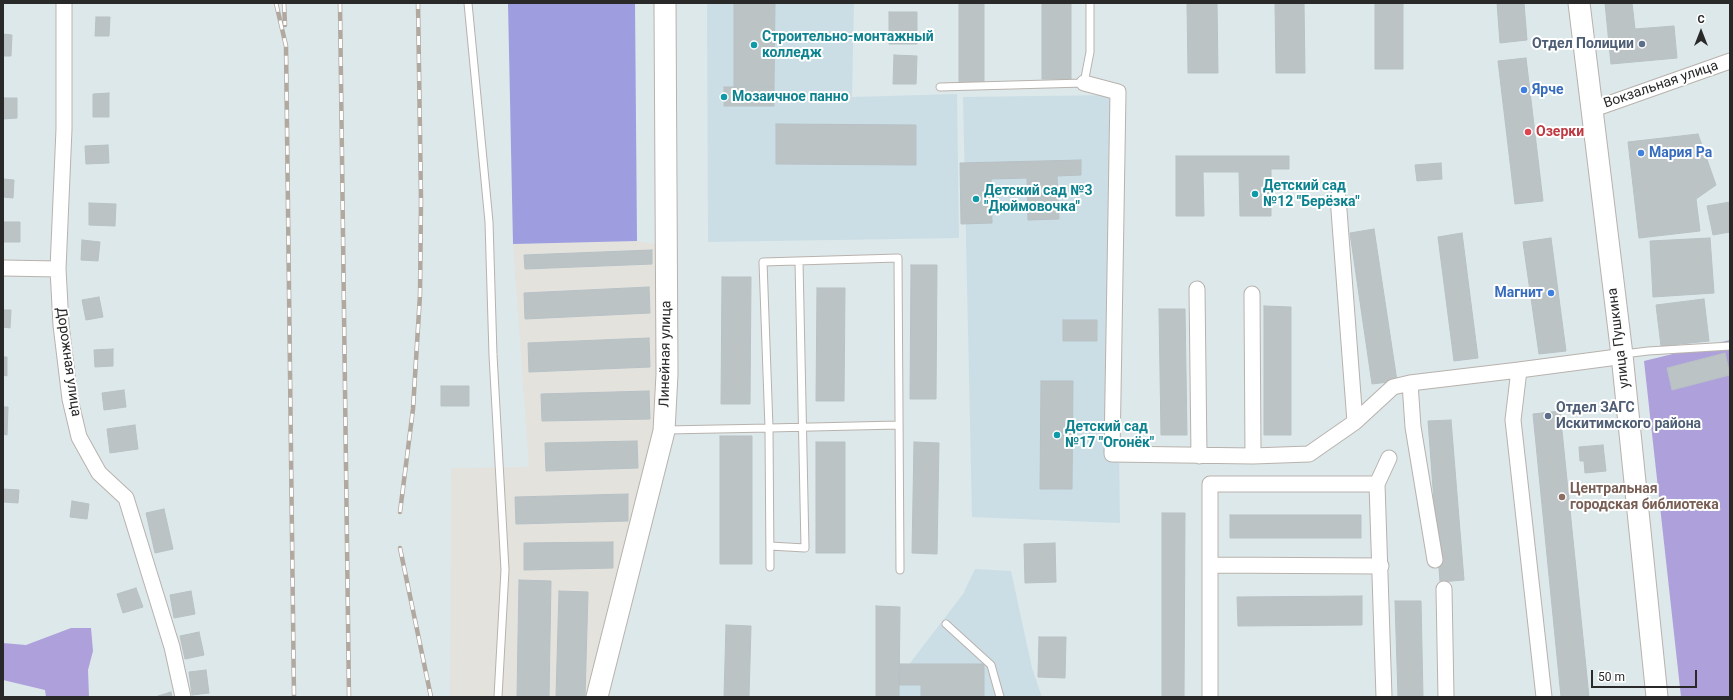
<!DOCTYPE html>
<html>
<head>
<meta charset="utf-8">
<style>
  body { margin:0 }
  #map { position:relative; width:1733px; height:700px; overflow:hidden; background:#dde8ea; font-family:Roboto,sans-serif }
  canvas { display:block }
  .frame { position:absolute; inset:0; border:4px solid #292929; pointer-events:none }
  .north { position:absolute; left:1681px; top:12px; width:40px; height:40px; -webkit-text-stroke:3px #fff; paint-order:stroke; rotate:0deg; font-size:11px; font-weight:700; line-height:16px; text-align:center; color:#292929 }
  .north::after { content:''; display:block; margin:auto; width:14px; height:18px; background:#292929; clip-path:polygon(50% 0,100% 100%,50% 72%,0 100%) }
  .scale { position:absolute; left:1591px; top:670px; width:106px; height:18px; box-sizing:border-box; border:2px solid #292929; border-top:0; padding-left:5px; font-size:12px; line-height:14px; white-space:nowrap; color:#292929; -webkit-text-stroke:3px #fff; paint-order:stroke }
</style>
</head>
<body>
<div id="map">
<canvas width="1733" height="700"></canvas>
<div class="frame"></div>
<div class="north">С</div>
<div class="scale">50 m</div>
</div>
<script>
const ctx = document.querySelector('canvas').getContext('2d');
ctx.lineJoin = 'round';
function fill(path, color) { ctx.fillStyle = color; ctx.fill(path, 'evenodd'); }
const toPath = rows => new Path2D(rows.map(r => 'M' + r).join(''));
function trace(path, color, width, dash) { ctx.strokeStyle = color; ctx.lineWidth = width; ctx.lineCap = dash ? 'butt' : 'round'; ctx.setLineDash(dash || []); ctx.stroke(path); }
function label(font, color, halo, rows, align = 'center') {
  ctx.font = font + ' Roboto,sans-serif'; ctx.lineWidth = 4; ctx.setLineDash([]); ctx.textBaseline = 'middle'; ctx.strokeStyle = halo; ctx.fillStyle = color; for (const [text, x, y, turn = 0] of rows) {
    ctx.save(); ctx.translate(x, y); ctx.rotate((+turn || 0) * Math.PI / 180); ctx.textAlign = isNaN(turn) ? turn : align; if (halo) ctx.strokeText(text, 0, 0); ctx.fillText(text, 0, 0); ctx.restore();
  }
}
fill(toPath([
  [637,241,663,245,665,398,592,697,450,697,451,468,529,467,513,244]
]), '#e3e2dd');
fill(toPath([
  [707,3,854,3,852,97,957,94,959,238,708,242],
  [1114,95,1120,523,972,517,963,97],
  [975,569,1011,571,1032,668,1042,697,884,697,963,594]
]), '#cbdee5');
fill(toPath([
  [1730,340,1730,697,1681,697,1644,361],
  [71,628,91,628,93,651,88,670,89,697,46,697,45,690,3,680,3,643,26,645]
]), '#aea0da');
fill(toPath([
  [508,3,635,3,637,241,513,244]
]), '#9e9de0');
const building = toPath([
  [734,3,775,3,774,87,734,87,734,3],
  [959,3,984,3,984,84,959,84,959,3],
  [1042,3,1071,3,1071,79,1042,79,1042,3],
  [1187,3,1217,3,1218,73,1188,73,1187,3],
  [1275,3,1304,3,1305,73,1276,73,1275,3],
  [1375,3,1403,3,1403,69,1375,69,1375,3],
  [1497,3,1524,3,1527,40,1500,43,1497,3],
  [1605,3,1632,3,1635,29,1674,26,1677,58,1611,64,1605,3],
  [889,12,917,12,917,44,889,44,889,12],
  [96,17,110,17,109,36,95,36,96,17],
  [3,34,12,35,11,56,3,56,3,34],
  [894,55,917,56,916,84,893,84,894,55],
  [1526,58,1543,201,1515,204,1498,61,1526,58],
  [724,87,774,87,774,106,724,106,724,87],
  [109,93,109,117,93,117,93,94,109,93],
  [3,98,17,98,17,118,3,119,3,98],
  [776,124,916,125,916,165,776,164,776,124],
  [1698,134,1716,185,1696,199,1700,231,1639,238,1628,142,1698,134],
  [108,145,109,163,86,164,85,146,108,145],
  [1176,156,1289,156,1289,169,1271,169,1271,216,1240,216,1239,172,1203,172,1204,216,1176,216,1176,156],
  [1081,160,1081,175,1057,176,1059,219,1028,220,1027,178,991,179,992,223,961,224,960,163,1081,160],
  [1441,163,1442,179,1417,181,1415,165,1441,163],
  [3,179,14,180,13,198,3,197,3,179],
  [1730,202,1730,232,1713,235,1707,206,1730,202],
  [89,203,116,204,115,226,89,225,89,203],
  [3,222,20,222,20,242,3,242,3,222],
  [1374,229,1397,381,1372,384,1350,233,1374,229],
  [1462,233,1478,358,1454,361,1438,237,1462,233],
  [1551,238,1566,351,1539,354,1523,242,1551,238],
  [1710,238,1714,293,1653,297,1650,241,1710,238],
  [82,240,100,242,98,261,81,260,82,240],
  [652,250,652,264,525,269,524,255,652,250],
  [911,265,937,265,936,399,910,399,911,265],
  [722,277,751,277,750,404,721,404,722,277],
  [649,287,650,313,525,319,524,293,649,287],
  [817,288,845,288,844,401,816,401,817,288],
  [99,297,103,317,86,320,82,300,99,297],
  [1704,299,1709,341,1661,346,1656,305,1704,299],
  [1264,306,1291,307,1291,435,1264,435,1264,306],
  [1159,309,1185,309,1187,435,1161,435,1159,309],
  [3,310,11,310,10,328,3,327,3,310],
  [1063,320,1097,320,1097,341,1063,341,1063,320],
  [649,338,650,367,529,372,528,343,649,338],
  [113,349,113,366,95,367,94,350,113,349],
  [1725,353,1730,375,1672,390,1667,368,1725,353],
  [3,357,7,357,7,376,3,375,3,357],
  [1041,381,1073,381,1072,489,1040,489,1041,381],
  [441,386,469,386,469,406,441,406,441,386],
  [124,390,126,407,104,410,102,393,124,390],
  [649,391,650,419,542,421,541,394,649,391],
  [3,407,8,407,7,435,3,434,3,407],
  [1560,411,1589,697,1561,697,1533,414,1560,411],
  [1451,420,1464,580,1440,582,1428,421,1451,420],
  [135,425,138,449,110,453,107,429,135,425],
  [720,436,752,436,752,564,720,564,720,436],
  [637,441,638,468,546,471,545,443,637,441],
  [816,442,845,442,845,553,816,553,816,442],
  [914,442,939,443,937,554,912,553,914,442],
  [1603,445,1606,471,1585,473,1584,461,1580,461,1579,447,1603,445],
  [3,489,19,490,18,503,3,502,3,489],
  [628,494,628,521,516,524,515,497,628,494],
  [72,501,89,504,87,519,70,517,72,501],
  [164,509,173,549,155,553,146,513,164,509],
  [1162,513,1185,513,1184,697,1162,697,1162,513],
  [1230,515,1361,515,1361,538,1230,538,1230,515],
  [613,542,613,568,524,570,524,543,613,542],
  [1055,543,1056,582,1025,583,1024,544,1055,543],
  [519,580,551,581,549,697,517,697,519,580],
  [136,588,143,607,123,613,117,594,136,588],
  [191,591,195,614,174,618,170,595,191,591],
  [559,591,588,592,585,697,556,697,559,591],
  [1362,596,1362,625,1238,626,1237,597,1362,596],
  [1395,601,1421,601,1423,697,1398,697,1395,601],
  [876,606,900,607,899,697,876,697,876,606],
  [726,625,751,626,749,697,724,697,726,625],
  [199,632,204,655,185,659,180,636,199,632],
  [1039,637,1066,637,1065,678,1038,677,1039,637],
  [900,664,984,664,984,697,921,697,921,685,899,685,900,664],
  [206,670,209,693,192,695,189,672,206,670],
  [171,692,172,697,155,697,171,692]
]);
fill(building, '#bcc3c5');
trace(building, '#b7c1c5', 1);
const lane = toPath([
  [468,3,489,222,493,355,505,570,498,697],
  [940,87,1084,83,1090,52,1090,3],
  [1624,354,1648,351,1730,346],
  [666,430,769,428,763,262,898,258,900,570],
  [770,546,805,548,799,261],
  [770,567,769,428,898,425],
  [946,624,991,665,1000,697]
]);
const street = toPath([
  [64,3,64,129,58,269,61,325,70,399,79,437,99,473,126,498,172,647,183,697],
  [1084,83,1118,92,1112,454,1253,456,1309,454,1355,422,1393,387,1410,383,1519,370],
  [1591,110,1730,61],
  [1338,197,1355,422],
  [3,268,58,269],
  [1197,289,1199,456],
  [1252,294,1253,456],
  [1410,383,1413,427,1435,560],
  [1210,565,1381,566],
  [1444,589,1446,697],
  [1210,697,1210,484,1377,484],
  [1384,697,1377,484,1389,458],
  [1544,697,1513,420,1519,370,1610,358,1622,355]
]);
const secondary = toPath([
  [1579,3,1622,355,1657,697],
  [597,697,664,431,667,374,665,3]
]);
trace(lane, '#b8b2ad', 9);
trace(street, '#b8b2ad', 17);
trace(secondary, '#b8b2ad', 23);
trace(lane, '#fff', 7);
trace(street, '#fff', 15);
trace(secondary, '#fff', 21);
const rail = toPath([
  [276,3,286,46,294,697],
  [284,3,285,25],
  [340,3,349,697],
  [400,512,413,409,420,295,421,200,418,3],
  [400,548,431,697]
]);
trace(rail, '#b1a8a0', 4.5);
trace(rail, '#fff', 3, [9]);
for (const [x, y, r, color] of [
  [1642,44,4,"#5c6f8a"],
  [754,45,4,"#0f9aa8"],
  [1524,90,4,"#3f7fe0"],
  [724,97,4,"#0f9aa8"],
  [1528,132,4,"#e0444e"],
  [1641,153,4,"#3f7fe0"],
  [1255,194,4,"#0f9aa8"],
  [976,199,4,"#0f9aa8"],
  [1551,293,4,"#3f7fe0"],
  [1548,416,4,"#5c6f8a"],
  [1057,435,4,"#0f9aa8"],
  [1562,497,4,"#8d6e63"]
]) { const dot = new Path2D(); dot.arc(x, y, r, 0, 2 * Math.PI); ctx.fillStyle = color; ctx.fill(dot); trace(dot, '#fff', 1.5); }
label('bold 14px', '#0d838f', '#fff', [
  ["Строительно-монтажный",762,37],
  ["колледж",762,53],
  ["Мозаичное панно",732,97],
  ["Детский сад",1263,186],
  ["№12 \"Берёзка\"",1263,202],
  ["Детский сад №3",984,191],
  ["\"Дюймовочка\"",984,207],
  ["Детский сад",1065,427],
  ["№17 \"Огонёк\"",1065,443]
], 'left');
label('bold 14px', '#4e5e75', '#fff', [
  ["Отдел Полиции",1634,44],
  ["Отдел ЗАГС",1556,408,"left"],
  ["Искитимского района",1556,424,"left"]
], 'right');
label('14px', '#292929', '#fff', [
  ["Вокзальная улица",1661,85,-19],
  ["улица Пушкина",1619,338,-97],
  ["Линейная улица",666,354,-89],
  ["Дорожная улица",68,362,82]
]);
label('bold 14px', '#366cbe', '#fff', [
  ["Ярче",1532,90],
  ["Мария Ра",1649,153],
  ["Магнит",1543,293,"right"]
], 'left');
label('bold 14px', '#be3a42', '#fff', [
  ["Озерки",1536,132]
], 'left');
label('bold 14px', '#785e54', '#fff', [
  ["Центральная",1570,489],
  ["городская библиотека",1570,505]
], 'left');
</script>
</body>
</html>
